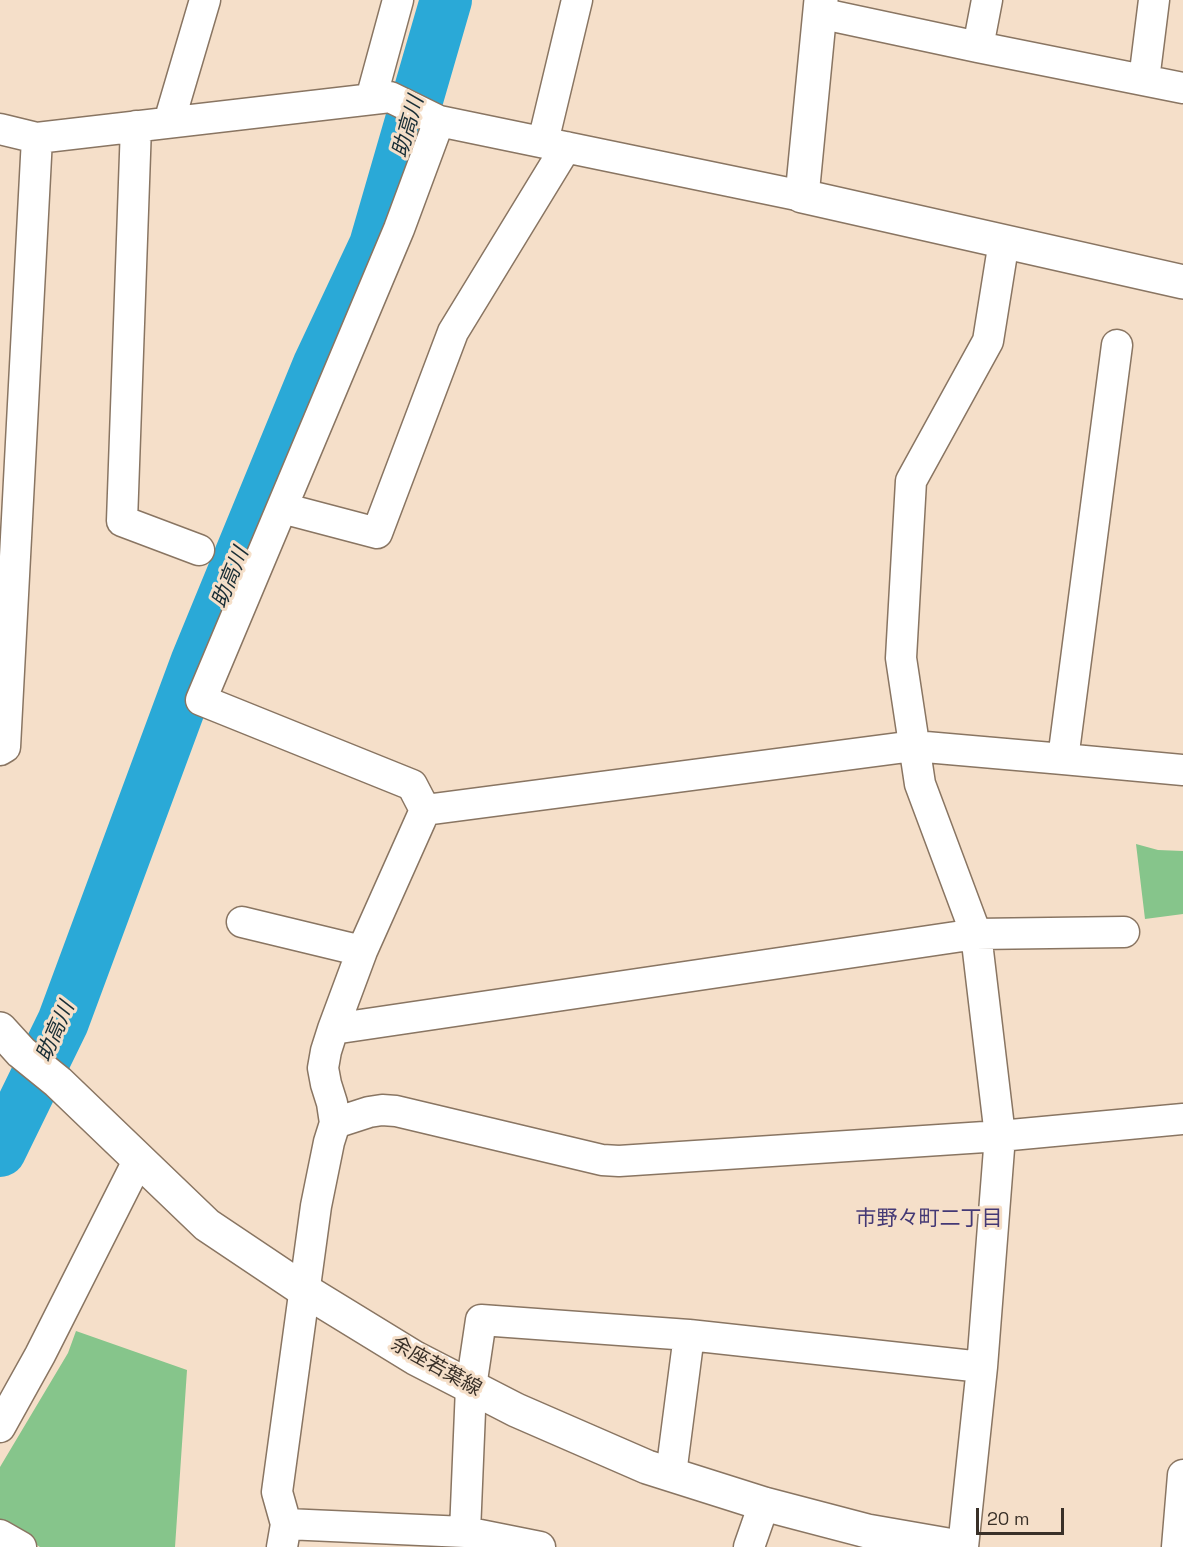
<!DOCTYPE html>
<html>
<head>
<meta charset="utf-8">
<style>
  body { margin:0 }
  #map { position:relative; width:1183px; height:1547px; overflow:hidden; background:#f5dfc9; font-family:"Space Grotesk",sans-serif }
  canvas { display:block }
  .scale { position:absolute; left:976px; top:1508px; width:88px; height:27px; box-sizing:border-box; border:3px solid #393028; border-top:0; padding-left:8px; font-size:18px; line-height:21px; white-space:nowrap; color:#393028; -webkit-text-stroke:4px #f5dfc9; paint-order:stroke }
</style>
</head>
<body>
<div id="map">
<canvas width="1183" height="1547"></canvas>
<div class="scale">20 m</div>
</div>
<script>
const ctx = document.querySelector('canvas').getContext('2d');
ctx.lineJoin = 'round';
function fill(path, color) { ctx.fillStyle = color; ctx.fill(path, 'evenodd'); }
const toPath = rows => new Path2D(rows.map(r => 'M' + r).join(''));
function trace(path, color, width, dash) { ctx.strokeStyle = color; ctx.lineWidth = width; ctx.lineCap = dash ? 'butt' : 'round'; ctx.setLineDash(dash || []); ctx.stroke(path); }
function label(font, color, halo, rows, align = 'center') {
  ctx.font = font + ' "Space Grotesk","Noto Sans JP",sans-serif'; ctx.lineWidth = 6; ctx.setLineDash([]); ctx.textBaseline = 'middle'; ctx.strokeStyle = halo; ctx.fillStyle = color; for (const [text, x, y, turn = 0] of rows) {
    ctx.save(); ctx.translate(x, y); ctx.rotate((+turn || 0) * Math.PI / 180); ctx.textAlign = isNaN(turn) ? turn : align; if (halo) ctx.strokeText(text, 0, 0); ctx.fillText(text, 0, 0); ctx.restore();
  }
}
fill(toPath([
  [1136,844,1158,850,1183,851,1183,914,1145,919],
  [76,1331,187,1370,175,1547,40,1547,0,1521,0,1467,68,1353]
]), '#86c58b');
trace(toPath([
  [0,1151,63,1022,196,663,319,364,375,245,446,0]
]), '#2aa9d7', 52);
const street = toPath([
  [819,13,978,47,1183,88],
  [978,47,987,0],
  [1144,80,1154,0],
  [371,99,398,0],
  [169,122,205,0],
  [136,126,122,521,199,550],
  [0,129,37,138,390,97,439,121,802,196],
  [543,142,577,0],
  [1117,345,1063,759,1183,770],
  [282,508,377,533,453,332,566,147],
  [0,750,5,747,37,138],
  [425,810,412,785,201,700,399,229,439,121],
  [242,922,362,951,333,1029,326,1051,323,1068,326,1084,332,1103,335,1123,329,1142,316,1206,277,1492,286,1524,282,1547],
  [362,951,425,810,914,746,1063,759],
  [333,1029,976,934,1124,932],
  [335,1123,369,1112,382,1110,396,1111,602,1160,619,1161,1000,1136,1183,1119],
  [0,1427,40,1355,139,1159],
  [671,1474,689,1335],
  [286,1524,465,1532,540,1547],
  [465,1532,471,1387,481,1320,689,1335,982,1367],
  [0,1535,21,1547],
  [749,1547,764,1504],
  [963,1547,982,1367,1000,1136,976,934,920,784,901,658,911,481,988,341,1004,241],
  [1177,1547,1183,1475]
]);
const secondary = toPath([
  [821,0,802,196,1183,282],
  [0,1029,21,1052,58,1082,207,1225,304,1290,415,1358,516,1410,647,1467,764,1504,867,1531,959,1547]
]);
trace(street, '#897562', 33);
trace(secondary, '#897562', 36);
trace(street, '#fff', 30);
trace(secondary, '#fff', 33);
label('20px', '#393028', '#f5dfc9', [
  ["余座若葉線",436,1367,29]
]);
label('italic 21px', '#182d35', '#f5dfc9', [
  ["助高川",409,127,-74],
  ["助高川",231,578,-68],
  ["助高川",56,1032,-66]
]);
label('21px', '#443975', '#f5dfc9', [
  ["市野々町二丁目",929,1219]
]);
</script>
</body>
</html>
